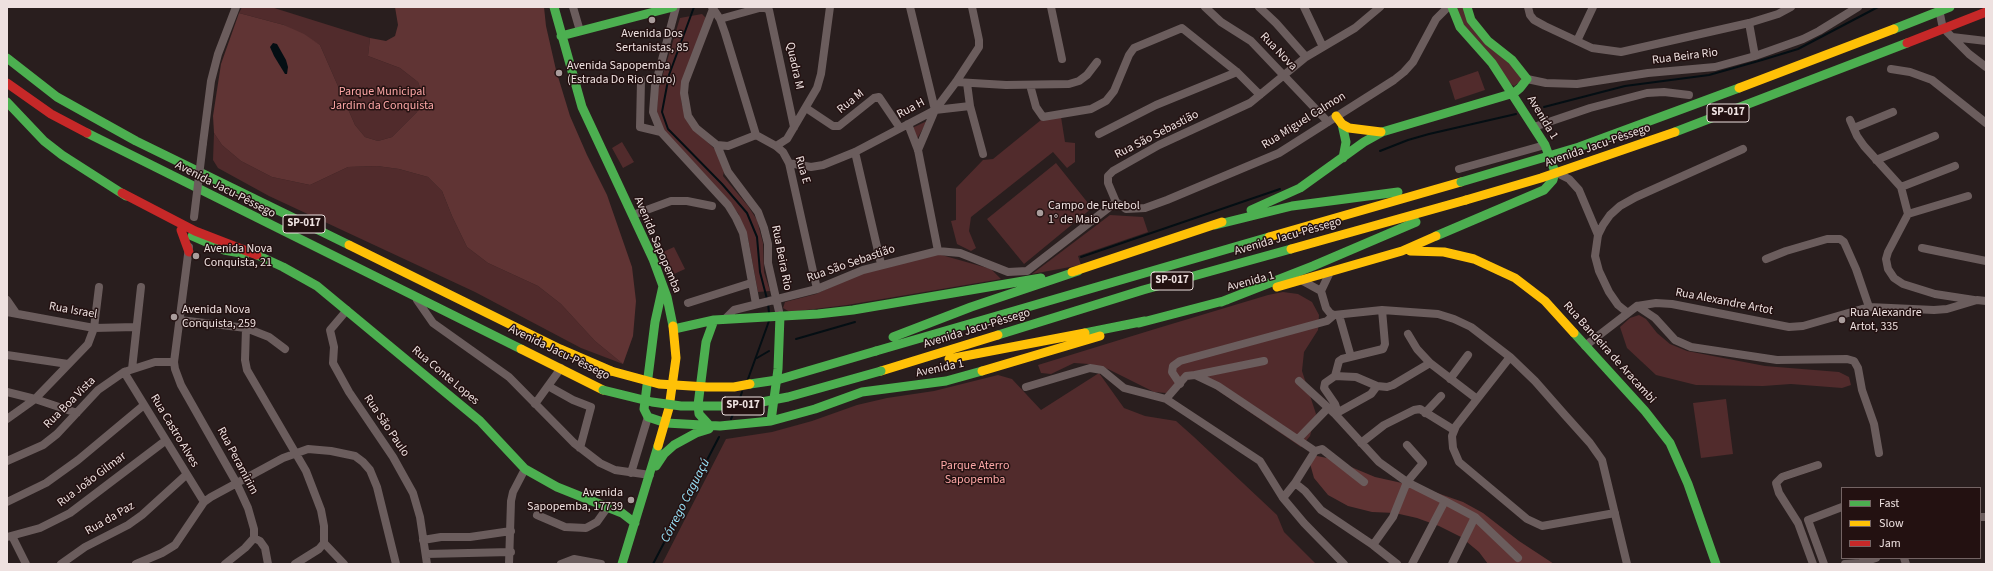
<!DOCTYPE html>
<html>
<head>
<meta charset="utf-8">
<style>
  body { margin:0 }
  #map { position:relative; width:1993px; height:571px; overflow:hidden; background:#291e1e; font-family:"Source Sans 3",sans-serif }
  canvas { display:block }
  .frame { position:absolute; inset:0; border:8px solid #eee1e0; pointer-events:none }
  .legend { position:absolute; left:1841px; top:487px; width:140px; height:72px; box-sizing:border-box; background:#231111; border:1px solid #746464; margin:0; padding:5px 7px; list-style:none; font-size:12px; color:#eee1e0 }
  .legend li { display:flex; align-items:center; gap:8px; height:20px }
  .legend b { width:20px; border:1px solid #746464 }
</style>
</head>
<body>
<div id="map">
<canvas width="1993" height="571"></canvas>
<div class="frame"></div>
<ul class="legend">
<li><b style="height:5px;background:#4caf50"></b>Fast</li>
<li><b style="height:5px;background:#ffc107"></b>Slow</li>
<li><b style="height:5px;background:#c62828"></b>Jam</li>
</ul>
</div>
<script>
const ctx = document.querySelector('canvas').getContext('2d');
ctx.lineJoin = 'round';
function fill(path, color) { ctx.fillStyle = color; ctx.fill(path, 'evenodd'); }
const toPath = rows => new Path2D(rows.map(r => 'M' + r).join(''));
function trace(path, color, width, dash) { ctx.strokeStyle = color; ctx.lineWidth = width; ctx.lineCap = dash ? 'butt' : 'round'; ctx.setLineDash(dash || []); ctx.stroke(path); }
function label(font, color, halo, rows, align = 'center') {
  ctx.font = font + ' "Source Sans 3",sans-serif'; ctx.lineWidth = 3; ctx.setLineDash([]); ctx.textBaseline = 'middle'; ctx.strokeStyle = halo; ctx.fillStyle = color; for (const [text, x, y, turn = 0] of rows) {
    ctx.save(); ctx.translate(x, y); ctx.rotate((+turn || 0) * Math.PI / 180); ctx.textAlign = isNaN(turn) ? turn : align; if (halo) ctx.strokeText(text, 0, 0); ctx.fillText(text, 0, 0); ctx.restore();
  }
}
fill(toPath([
  [242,7,271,7,370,38,368,56,400,68,418,82,423,95,417,112,392,137,378,141,365,137,355,125,320,45,284,25,239,13],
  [1457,7,1464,7,1521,77,1521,81,1514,86,1512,85,1467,35],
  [702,14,707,19,681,98,682,105,694,130,716,150,724,171,723,176,748,206,757,220,763,243,764,272,770,291,758,292,748,238,738,213,666,134,660,123,657,111,658,91,680,18],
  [1478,71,1485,90,1455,100,1449,81],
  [1061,117,1065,142,1075,143,1075,162,1067,168,1053,152,971,217,969,231,976,248,971,251,957,244,951,221,956,220,956,188,983,160,993,159,1041,120],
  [927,121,916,141,912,128],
  [214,133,222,145,241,161,272,177,310,185,348,167,377,166,399,169,428,177,442,191,452,216,467,247,488,263,538,286,561,304,595,341,623,364,581,348,475,292,269,196,218,168,213,160],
  [622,142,634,162,623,168,612,148],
  [1056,163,1092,208,1024,264,987,219],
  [1110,215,1143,217,1148,232,1078,256,1081,265,1032,274],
  [674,247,685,269,674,274,663,252],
  [938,254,991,269,1001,279,847,305,790,312,783,308,785,302,816,294,857,275],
  [1283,292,1298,294,1312,302,1319,315,1318,330,1304,352,1302,371,1316,414,1310,436,1301,447,1195,375,1166,393,1154,392,1108,369,1089,364,1074,363,1051,374,1041,373,1038,365,1155,329,1268,295],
  [1639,315,1646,319,1657,333,1670,344,1687,351,1765,366,1839,372,1849,377,1851,385,1842,388,1791,384,1763,386,1696,385,1656,375,1627,348,1620,327,1630,318],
  [1099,373,1124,408,1145,416,1176,421,1194,437,1277,515,1284,532,1316,564,662,564,726,439,772,432,812,421,857,405,887,398,934,391,998,375,1012,379,1041,410],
  [1726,399,1733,454,1701,458,1693,403]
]), '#512b2c');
fill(toPath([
  [395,7,544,7,546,26,556,70,570,116,587,155,607,195,632,267,636,301,633,336,623,364,595,341,561,304,538,286,488,263,467,247,452,216,442,191,428,177,399,169,377,166,348,167,310,185,272,177,241,161,222,145,214,133,213,116,221,64,239,13,284,25,304,34,320,45,355,125,365,137,378,141,392,137,417,112,423,95,418,82,400,68,368,56,370,38,386,41,395,36,398,25],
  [1312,455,1332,459,1375,477,1420,487,1463,502,1483,513,1519,541,1554,564,1488,564,1479,552,1461,537,1439,526,1417,518,1395,513,1372,512,1348,506,1328,495,1314,478,1309,460]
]), '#603434');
fill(toPath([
  [273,43,277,44,286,60,288,67,287,74,285,74,274,56,270,47]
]), '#040e13');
trace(toPath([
  [694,7,669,75,662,112,668,129,722,184,747,213,757,237,760,272,767,299],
  [1544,107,1625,86,1709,75,1762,60,1798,49,1878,7],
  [1380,151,1408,140,1429,134,1516,114],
  [1081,257,1280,189],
  [768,303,769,313],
  [796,339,855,322],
  [757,358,769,351],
  [748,379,769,321],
  [739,401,742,392],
  [731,419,734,412],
  [653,564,719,437]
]), '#040e13', 2);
trace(toPath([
  [573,7,580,31],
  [676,7,655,86,653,112,661,132,728,205,736,218,743,233,756,304],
  [712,7,720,19,725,33,756,135,776,146,783,152,789,163,817,289],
  [910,7,935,110],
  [1051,7,1062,59],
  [1205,7,1221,22,1251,41,1328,122],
  [1259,7,1276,23,1306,57],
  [1304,7,1323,47],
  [1380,7,1355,28,1306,57,1250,103,1159,145,1113,171,1108,176,1108,183,1116,202,1126,209,1145,208,1167,200,1279,153,1394,80,1404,72,1413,62,1436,19,1448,7],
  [1528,7,1530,15,1534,20,1545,26,1592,48,1621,52,1749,23,1778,14,1791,7],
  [713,9,685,82,684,93,688,116,696,128,717,145,728,146,756,135],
  [1939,9,1942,24,1947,32,1969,54,1986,67],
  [720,19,763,7,769,10,794,127],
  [1749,23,1755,56],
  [1952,37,1986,41],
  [1577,41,1593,7],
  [1891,69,1910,72,1932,80,1986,123],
  [1527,79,1546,83,1577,84,1648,73,1715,67,1755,56,1803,39,1819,31,1858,7],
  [641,80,640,127,661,132],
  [956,82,1006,85,1069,84,1079,81,1087,75,1097,62],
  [967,83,970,106,983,154],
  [1030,85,1036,107,1043,117,1091,109,1106,101,1114,91,1129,55,1134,48,1182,28,1237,72,1260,95],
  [806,108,833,126,839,126,874,98,879,97,900,128],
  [935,110,970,106],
  [1850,120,1857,136,1864,146,1901,187,1908,214,1888,252,1886,259,1888,269,1894,278,1903,284,1935,294,1974,300],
  [908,124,918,150,938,251],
  [1534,127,1590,108,1647,93,1664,92,1689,95],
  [1854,128,1893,112],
  [1099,134,1156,105,1237,72],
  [203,143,211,81,218,54,236,7],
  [717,145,728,172,758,212,764,228,768,244,768,263,780,316],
  [776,146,787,139,817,88,821,74,830,7],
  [918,150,935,110],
  [855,152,881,264],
  [1876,160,1935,136],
  [789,163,811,167,823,165,855,152,935,110,956,82,979,47,979,40,972,7],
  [1459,169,1545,145],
  [1557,173,1569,179,1579,190,1598,235],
  [1901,187,1955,166],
  [1908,214,1968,196],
  [633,215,671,201,687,201,712,206],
  [189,247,174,362,175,369,181,385,236,482,248,508,254,529,254,538,245,548,225,564],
  [1922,248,1986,261],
  [1766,259,1786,251,1827,239,1840,239,1844,242,1856,269,1869,307],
  [1301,280,1321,291,1326,308,1330,313,1334,315,1382,310,1438,314,1454,319,1471,327,1510,357,1535,381,1564,414,1590,443,1602,460,1627,564],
  [1321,291,1330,272],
  [7,300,16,313],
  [417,300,433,323,509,377,574,443,600,463,615,470,650,475],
  [688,303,751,283],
  [1637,306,1655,318,1675,340,1691,347,1777,360,1847,359,1854,361,1858,368,1862,390,1874,424,1879,453],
  [347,310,330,330,334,347,333,363,349,392,393,457,413,493,420,517,427,564],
  [7,312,94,328,136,327],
  [1628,313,1618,305,1609,292,1599,271,1595,256,1598,235,1603,225,1610,215,1620,206,1636,197,1743,149],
  [1339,315,1351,357],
  [725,319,734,310,817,289,863,270,938,251,960,253,1008,272,1027,271,1116,202],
  [180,320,246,328,269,337,285,349],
  [246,328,245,360,247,370,306,471,321,510,324,526,324,543],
  [1408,334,1417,349,1430,363,1477,399],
  [1585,346,1637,306,1656,303,1672,304,1789,327,1803,326,1869,307,1934,310,1947,309,1977,300,1986,301],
  [7,355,68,364],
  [1510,357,1456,426,1452,436,1453,448,1459,462,1527,519,1542,526,1615,513],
  [132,369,141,287],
  [124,372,204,502],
  [1195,375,1264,361],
  [1335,376,1356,377,1377,386,1371,394,1335,414,1379,462,1407,482,1423,463,1407,445],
  [1450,379,1468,355],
  [1299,381,1335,414,1337,410,1335,404,1324,388,1325,383,1335,376,1339,361,1342,359,1383,349,1385,344,1382,310],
  [1180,384,1172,372,1173,366,1180,361,1327,321,1334,315],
  [548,386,573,400,591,407,580,448],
  [1377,386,1387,387,1393,385,1430,363],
  [1026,387,1090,368,1102,370,1124,388,1166,399,1186,376,1195,375,1218,386,1315,451],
  [7,392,35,399,77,413],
  [1166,399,1260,461,1283,498,1304,523,1344,564],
  [535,404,561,368],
  [1425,413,1441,396],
  [7,419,35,399,88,344,94,328,99,287],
  [1299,438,1328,408],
  [1361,443,1384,425,1414,410,1420,409,1454,430],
  [7,461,43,445,57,434,98,390,124,372,155,362,174,362],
  [631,473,648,417],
  [1364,482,1322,449,1315,451,1295,483,1305,491,1321,510,1373,545,1397,564],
  [1283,498,1295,483],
  [7,502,46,483,78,460,144,405],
  [537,515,565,527,586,528,597,522,607,508],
  [1980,517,1986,517],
  [12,536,26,564],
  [7,537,40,528,70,513,165,441],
  [254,538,260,541,265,548,268,564],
  [423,540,441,537,470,537,511,531],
  [324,543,344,564],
  [1373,545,1393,517,1407,482,1445,501],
  [426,554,511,552],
  [1904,558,1906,564],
  [61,564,85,547,128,525,142,515,186,475],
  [136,564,162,553,175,545,204,502,211,497,283,458,308,449,331,451,355,456,363,462,370,470,377,487,396,564],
  [295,564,319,549,324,543],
  [509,564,511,501,513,492,525,469],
  [561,564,574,559,601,564],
  [1412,564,1445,501,1475,517,1518,558],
  [1452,564,1475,517],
  [1813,564,1798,523,1779,493,1776,483,1782,477,1818,465],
  [1824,564,1808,520,1842,507],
  [1845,564,1860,563,1876,558]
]), '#6b5d5d', 8);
trace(toPath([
  [554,7,582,107,653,259,667,297,673,326],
  [561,36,673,7],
  [7,58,57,97,136,141,349,245],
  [7,102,44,141,62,155,126,196],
  [1342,124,1346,142,1343,158],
  [87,133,521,349],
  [1251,210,1300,188,1364,142,1382,132,1514,93,1520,88,1527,79,1512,60,1488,41,1471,20,1467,7],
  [1215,225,1292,206,1398,192],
  [192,236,224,250,246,254],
  [1436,236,1544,190,1553,180,1555,172,1545,145,1492,63,1460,27,1452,7],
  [257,255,283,267,317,286,480,421,525,469,557,487,622,513,635,523],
  [663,286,655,322,644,409,648,417,666,423,720,426,771,421,815,409,862,392,946,381,982,371],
  [1221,302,1313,266,1416,222],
  [1139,323,1227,300],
  [674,329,714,320,818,314,853,310,1041,278],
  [1085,333,1145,321],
  [1574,333,1645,411,1670,443,1688,484,1716,564],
  [998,335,1143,290,1291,249],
  [893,337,971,307,1078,271],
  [876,351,1269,237],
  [771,421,778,369,780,316],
  [710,426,699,414,698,405,706,342,714,320],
  [656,466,664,454,674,445,696,433,709,429],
  [622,564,658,446]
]), '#4caf50', 9);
trace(toPath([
  [1336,116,1342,124,1349,128,1381,132],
  [1269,237,1461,182],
  [349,245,560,349,611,371],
  [1291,249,1466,200],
  [1410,251,1444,252,1474,259,1515,278,1545,301,1574,333],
  [1072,272,1222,222],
  [1277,287,1402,251,1436,236],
  [521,349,603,390],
  [949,359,1085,333],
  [881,371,998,335],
  [982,371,1100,336],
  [658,446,669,408,676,358,673,326]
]), '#ffc107', 9);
trace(toPath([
  [7,83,51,114,87,133],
  [122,193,195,231,257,255],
  [181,230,189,252]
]), '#c62828', 9);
trace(toPath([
  [194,217,203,143]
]), '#6b5d5d', 8);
trace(toPath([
  [1894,29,1950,7],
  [1675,132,1907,43],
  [1461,182,1579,147,1739,88],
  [750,384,777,380,876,351],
  [603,390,652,402,681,406,741,406,788,397,881,371]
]), '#4caf50', 9);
trace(toPath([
  [1739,88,1894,29],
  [1466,200,1541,178,1675,132],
  [611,371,659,384,707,387,734,387,750,384]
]), '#ffc107', 9);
trace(toPath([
  [1907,43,1986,12]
]), '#c62828', 9);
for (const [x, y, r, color] of [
  [652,20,4,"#a99d9c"],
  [559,73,4,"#a99d9c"],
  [1040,213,4,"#a99d9c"],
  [196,256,4,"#a99d9c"],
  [174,317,4,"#a99d9c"],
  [1842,320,4,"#a99d9c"],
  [631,500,4,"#a99d9c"]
]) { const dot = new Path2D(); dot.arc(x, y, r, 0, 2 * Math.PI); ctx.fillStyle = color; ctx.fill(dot); trace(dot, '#231111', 1.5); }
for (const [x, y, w] of [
  [1728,113,42],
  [304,224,42],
  [1172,281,42],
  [743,406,42]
]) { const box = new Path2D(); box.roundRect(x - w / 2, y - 9, w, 18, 3); ctx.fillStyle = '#231111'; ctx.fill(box); trace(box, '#eee1e0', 1); }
label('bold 11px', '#eee1e0', null, [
  ["SP-017",1728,113],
  ["SP-017",304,224],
  ["SP-017",1172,281],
  ["SP-017",743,406]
]);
label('12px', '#eee1e0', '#231111', [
  ["Avenida Dos",652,34,"center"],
  ["Sertanistas, 85",652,48,"center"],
  ["Avenida Sapopemba",567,66],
  ["(Estrada Do Rio Claro)",567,80],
  ["Campo de Futebol",1048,206],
  ["1° de Maio",1048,220],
  ["Avenida Nova",204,249],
  ["Conquista, 21",204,263],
  ["Avenida Nova",182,310],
  ["Conquista, 259",182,324],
  ["Rua Alexandre",1850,313],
  ["Artot, 335",1850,327],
  ["Avenida",623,493,"right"],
  ["Sapopemba, 17739",623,507,"right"]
], 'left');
label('12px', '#eee1e0', '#231111', [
  ["Rua Nova",1278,52,46],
  ["Rua Beira Rio",1685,57,-7],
  ["Quadra M",794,66,78],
  ["Rua M",851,102,-39],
  ["Rua H",911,109,-28],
  ["Avenida 1",1542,118,59],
  ["Rua Miguel Calmon",1304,121,-32],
  ["Rua São Sebastião",1157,135,-27],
  ["Avenida Jacu-Pêssego",1598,146,-19],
  ["Rua E",802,170,73],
  ["Avenida Jacu-Pêssego",225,190,27],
  ["Avenida Jacu-Pêssego",1288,237,-16],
  ["Avenida Sapopemba",657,245,67],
  ["Rua Beira Rio",781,258,79],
  ["Rua São Sebastião",851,264,-19],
  ["Avenida 1",1251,282,-15],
  ["Rua Alexandre Artot",1724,302,11],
  ["Rua Israel",73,311,10],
  ["Avenida Jacu-Pêssego",977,329,-17],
  ["Avenida Jacu-Pêssego",559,353,26],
  ["Rua Bandeira de Aracambi",1609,353,48],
  ["Avenida 1",940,369,-12],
  ["Rua Conte Lopes",445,376,40],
  ["Rua Boa Vista",70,403,-45],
  ["Rua São Paulo",386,426,56],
  ["Rua Castro Alves",174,431,59],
  ["Rua Peramirim",237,461,62],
  ["Rua João Gilmar",92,480,-37],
  ["Rua da Paz",110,519,-30]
]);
label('12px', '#fca7a6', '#231111', [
  ["Parque Municipal",382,92],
  ["Jardim da Conquista",382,106],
  ["Parque Aterro",975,466],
  ["Sapopemba",975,480]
]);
label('italic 13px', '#98e4fb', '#231111', [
  ["Córrego Caguaçú",686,501,-63]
]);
</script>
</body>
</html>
